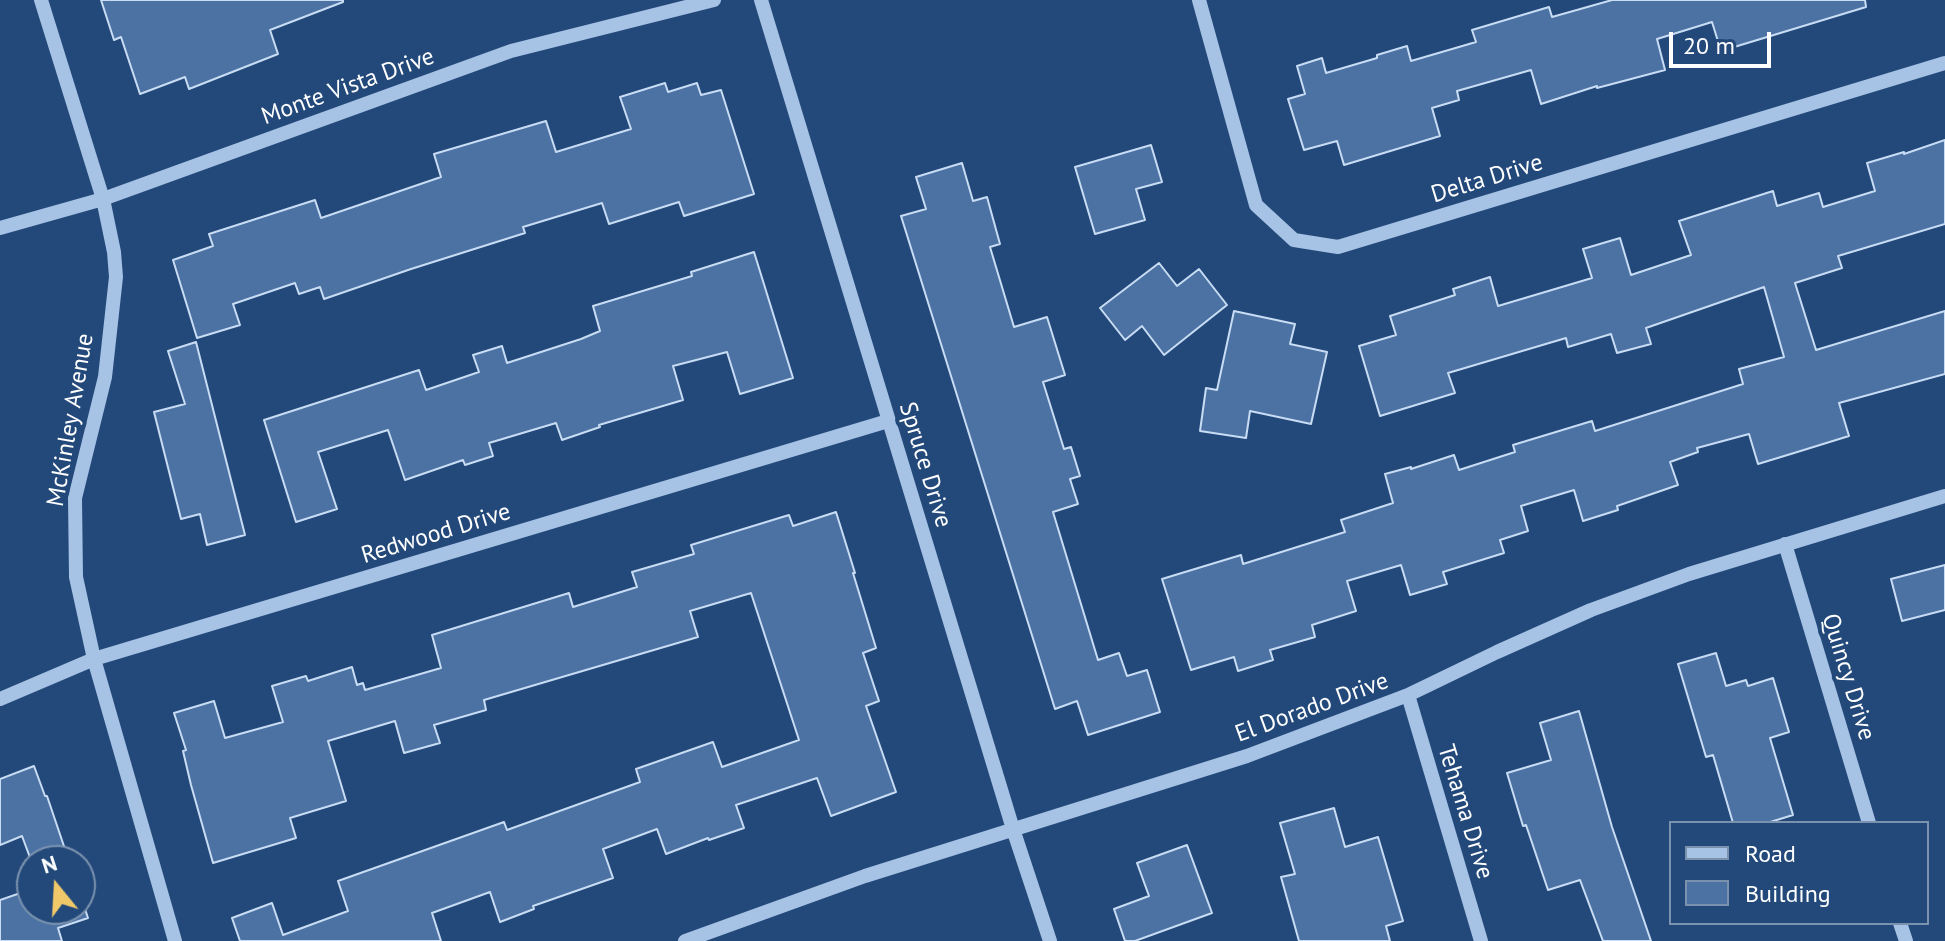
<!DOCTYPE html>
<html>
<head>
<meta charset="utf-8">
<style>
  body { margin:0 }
  #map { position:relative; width:1945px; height:941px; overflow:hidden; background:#23497a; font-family:"PT Sans",sans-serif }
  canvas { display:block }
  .legend { position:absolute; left:1669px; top:821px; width:260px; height:104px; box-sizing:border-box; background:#23497a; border:2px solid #7b92af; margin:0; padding:10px 14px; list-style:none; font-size:24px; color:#fff }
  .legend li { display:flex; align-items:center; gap:16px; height:40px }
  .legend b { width:40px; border:2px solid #7b92af }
  .north { position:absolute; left:16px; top:845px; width:80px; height:80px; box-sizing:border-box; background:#23497a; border:2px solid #7b92af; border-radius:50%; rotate:342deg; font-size:22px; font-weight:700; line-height:32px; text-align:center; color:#fff }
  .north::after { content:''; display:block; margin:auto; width:28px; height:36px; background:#efc969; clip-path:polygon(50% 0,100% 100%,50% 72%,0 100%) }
  .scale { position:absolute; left:1669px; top:32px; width:102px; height:36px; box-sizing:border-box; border:4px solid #fff; border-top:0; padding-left:10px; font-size:24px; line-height:28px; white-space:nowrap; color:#fff; -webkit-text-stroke:6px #23497a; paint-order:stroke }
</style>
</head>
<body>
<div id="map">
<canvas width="1945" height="941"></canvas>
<ul class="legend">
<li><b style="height:10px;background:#a6c2e4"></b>Road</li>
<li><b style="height:22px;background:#4b72a3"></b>Building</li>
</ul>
<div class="north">N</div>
<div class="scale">20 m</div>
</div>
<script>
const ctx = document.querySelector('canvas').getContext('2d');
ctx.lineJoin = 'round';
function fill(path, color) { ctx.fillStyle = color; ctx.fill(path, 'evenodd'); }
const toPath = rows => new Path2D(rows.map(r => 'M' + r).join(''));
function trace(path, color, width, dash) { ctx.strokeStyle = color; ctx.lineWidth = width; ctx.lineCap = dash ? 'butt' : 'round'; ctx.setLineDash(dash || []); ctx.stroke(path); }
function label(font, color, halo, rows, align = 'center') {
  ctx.font = font + ' "PT Sans",sans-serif'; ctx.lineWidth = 8; ctx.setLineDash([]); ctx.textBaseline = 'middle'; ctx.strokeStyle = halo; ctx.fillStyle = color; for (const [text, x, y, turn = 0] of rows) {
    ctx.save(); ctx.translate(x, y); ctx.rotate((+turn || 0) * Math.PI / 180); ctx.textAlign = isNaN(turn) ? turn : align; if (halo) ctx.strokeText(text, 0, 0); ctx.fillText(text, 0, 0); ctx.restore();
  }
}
const building = toPath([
  [101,0,343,0,343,2,270,30,278,54,189,89,185,77,140,94,121,37,114,40,101,0],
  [1612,0,1865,0,1866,7,1721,51,1712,22,1657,39,1665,70,1597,88,1597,86,1541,104,1531,70,1457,91,1459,100,1432,108,1440,136,1344,165,1337,141,1304,150,1288,99,1305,94,1297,66,1322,58,1326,73,1377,58,1377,55,1407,46,1411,61,1476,42,1472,30,1549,7,1552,17,1612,0],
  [665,83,668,92,697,83,701,95,721,90,754,194,684,216,679,202,609,224,602,203,523,227,525,233,411,269,324,299,320,287,299,294,295,283,233,304,240,325,197,338,173,260,213,246,209,234,315,200,321,218,441,177,434,154,546,121,556,152,631,129,620,97,665,83],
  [1945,140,1945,224,1838,256,1842,268,1795,283,1816,350,1945,311,1945,374,1839,403,1849,436,1794,453,1758,464,1749,434,1697,448,1698,452,1670,462,1678,485,1617,506,1618,510,1583,521,1574,490,1521,506,1528,531,1500,540,1504,553,1443,572,1447,584,1410,595,1401,565,1347,581,1356,611,1312,625,1315,637,1270,650,1273,660,1238,671,1234,657,1191,670,1162,579,1241,555,1243,564,1345,532,1341,520,1393,503,1385,474,1411,467,1411,469,1454,455,1459,470,1515,452,1513,445,1592,421,1595,431,1743,384,1739,369,1784,357,1764,287,1646,328,1651,344,1617,353,1611,334,1568,347,1566,338,1448,373,1455,393,1380,416,1359,346,1396,335,1390,316,1455,295,1453,289,1490,277,1498,306,1592,278,1583,249,1620,238,1631,275,1691,255,1679,221,1773,191,1777,206,1819,193,1823,207,1875,191,1867,163,1904,152,1904,154,1945,140],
  [1151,145,1162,182,1136,189,1145,220,1095,234,1075,167,1151,145],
  [962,163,973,201,987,197,1000,244,990,247,1014,327,1047,317,1065,375,1043,382,1064,449,1071,447,1080,476,1070,479,1078,504,1053,512,1098,660,1119,653,1127,676,1147,670,1160,712,1088,735,1077,701,1055,709,901,216,926,209,916,177,962,163],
  [754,252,793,378,740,394,727,352,673,366,683,400,599,425,600,427,562,440,556,423,489,443,493,456,465,465,463,460,405,480,388,430,318,452,337,509,296,522,264,420,419,370,426,390,479,372,473,355,502,346,507,363,581,339,600,331,593,306,692,276,691,272,754,252],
  [1159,263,1177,286,1199,269,1227,305,1164,355,1142,326,1125,340,1100,308,1159,263],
  [1234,311,1295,324,1290,344,1327,352,1311,424,1250,411,1246,438,1200,431,1206,388,1217,390,1234,311],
  [196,342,245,535,207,545,200,514,181,519,154,412,185,404,168,351,196,342],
  [836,512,855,573,853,573,876,648,863,653,879,701,866,706,896,792,831,816,817,778,736,805,744,828,709,840,708,838,666,854,657,829,603,849,613,878,533,906,534,909,500,922,490,892,432,913,441,941,240,941,232,918,272,903,283,935,348,911,338,881,504,822,507,830,640,782,636,769,713,742,722,767,799,740,751,593,690,611,698,637,484,700,486,710,434,725,440,743,404,753,395,721,328,741,346,801,290,818,296,838,213,863,191,785,183,751,186,750,174,713,214,701,225,738,283,722,272,686,306,676,308,681,352,667,357,685,363,683,365,690,441,668,432,635,569,593,573,607,637,587,632,572,694,554,691,545,789,515,793,526,836,512],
  [1945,565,1945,610,1902,621,1891,579,1945,565],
  [1716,653,1726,686,1746,680,1748,686,1773,678,1789,732,1770,738,1793,815,1767,823,1733,823,1713,755,1706,757,1678,664,1716,653],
  [1579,711,1612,827,1651,941,1603,941,1580,880,1548,890,1526,825,1523,826,1507,773,1551,760,1540,723,1579,711],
  [34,766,45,796,47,796,69,861,32,861,32,863,22,836,0,845,0,779,34,766],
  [1334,808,1345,847,1378,837,1403,921,1386,926,1390,941,1299,941,1281,877,1295,874,1280,823,1334,808],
  [1187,845,1212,913,1135,941,1125,941,1114,909,1149,896,1137,863,1187,845],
  [32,889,32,909,80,909,80,894,88,918,58,928,62,941,0,941,0,900,32,889]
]);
fill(building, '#4b72a3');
trace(building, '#c8dcf4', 2);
trace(toPath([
  [41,0,103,199,114,252,116,277,105,377,75,498,76,577,94,659,175,941],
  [761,0,1013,829,1050,941],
  [1199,0,1256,205,1294,240,1338,247,1945,63],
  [0,228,103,199,511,51,714,0],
  [1785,544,1869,823],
  [1408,695,1481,941],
  [0,699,94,659,888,421],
  [1900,923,1906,941],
  [685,941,865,876,1247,756,1408,695,1497,652,1591,610,1689,574,1945,496]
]), '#a6c2e4', 14);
label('24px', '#fff', '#23497a', [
  ["Monte Vista Drive",348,87,-20],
  ["Delta Drive",1487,179,-17],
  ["McKinley Avenue",71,420,-80],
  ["Spruce Drive",925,465,73],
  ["Redwood Drive",436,534,-17],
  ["Quincy Drive",1848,677,73],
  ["El Dorado Drive",1312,708,-20],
  ["Tehama Drive",1465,812,73]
]);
</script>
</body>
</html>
